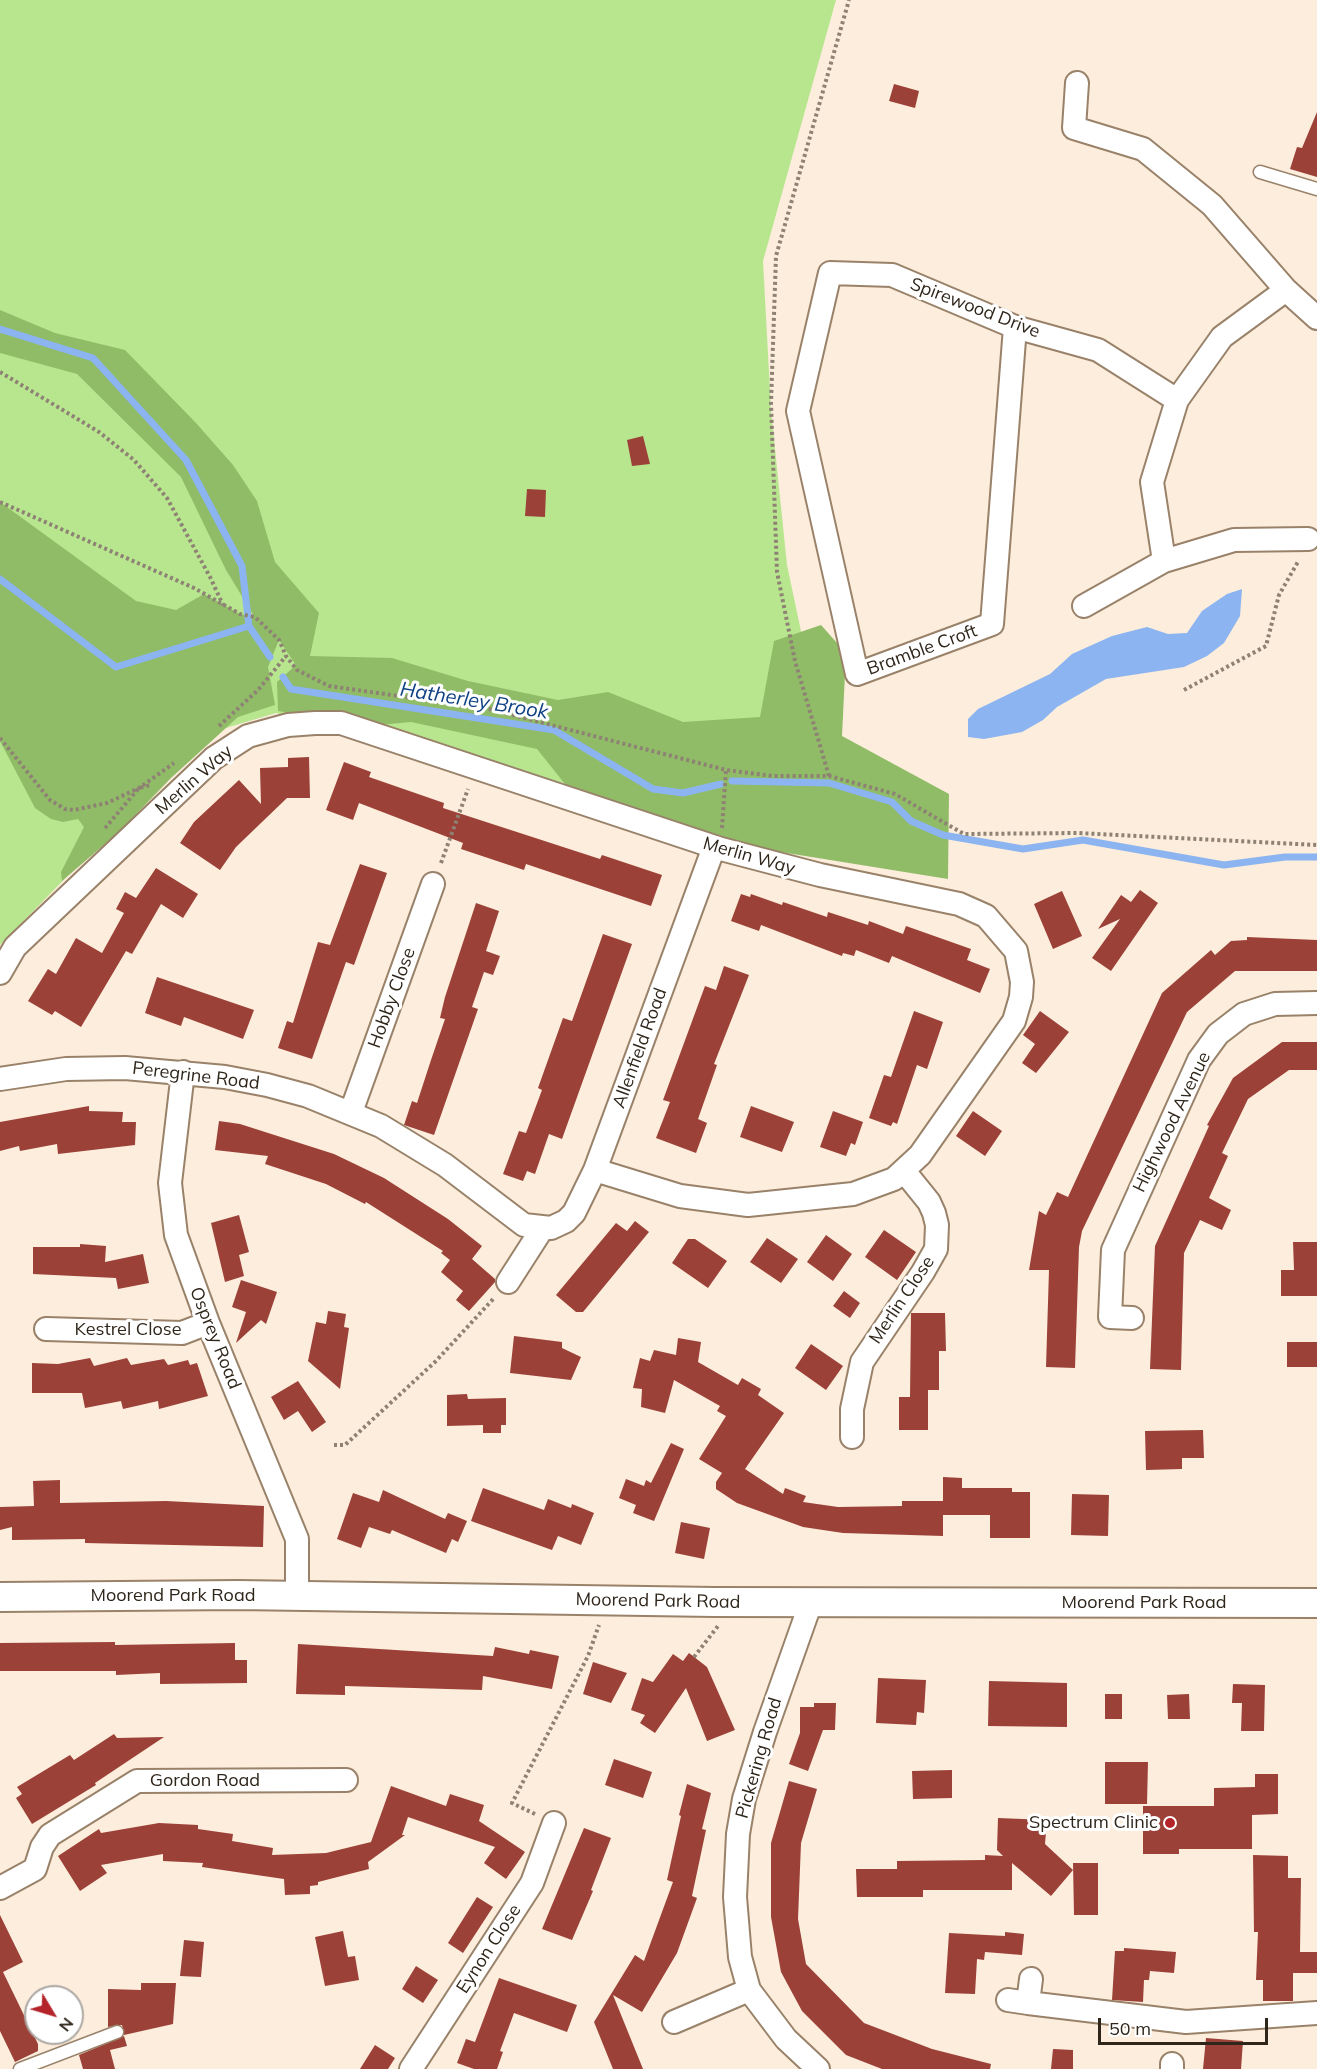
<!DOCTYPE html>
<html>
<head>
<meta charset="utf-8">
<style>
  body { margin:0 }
  #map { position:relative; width:1317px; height:2069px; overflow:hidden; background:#fceddc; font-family:Mulish,sans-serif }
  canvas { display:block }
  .north { position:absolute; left:24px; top:1985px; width:60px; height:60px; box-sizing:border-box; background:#fff; border:2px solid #aca8a4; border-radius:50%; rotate:128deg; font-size:16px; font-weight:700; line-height:24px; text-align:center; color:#2f261b }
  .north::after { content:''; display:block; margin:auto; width:21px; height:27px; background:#b42329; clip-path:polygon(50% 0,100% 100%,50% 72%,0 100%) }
  .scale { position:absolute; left:1098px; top:2018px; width:170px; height:27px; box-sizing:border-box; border:3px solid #2f261b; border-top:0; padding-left:8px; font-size:18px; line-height:21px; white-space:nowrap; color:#2f261b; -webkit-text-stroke:4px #fff; paint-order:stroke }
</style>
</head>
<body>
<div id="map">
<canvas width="1317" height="2069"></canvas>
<div class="north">N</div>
<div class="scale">50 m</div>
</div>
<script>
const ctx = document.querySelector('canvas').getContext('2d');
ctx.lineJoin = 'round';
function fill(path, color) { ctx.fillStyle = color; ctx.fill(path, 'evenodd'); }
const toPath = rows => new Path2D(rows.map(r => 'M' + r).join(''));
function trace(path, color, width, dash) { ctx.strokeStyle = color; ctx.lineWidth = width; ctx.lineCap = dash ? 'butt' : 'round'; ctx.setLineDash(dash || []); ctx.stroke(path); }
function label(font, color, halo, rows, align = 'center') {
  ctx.font = font + ' Mulish,sans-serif'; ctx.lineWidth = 6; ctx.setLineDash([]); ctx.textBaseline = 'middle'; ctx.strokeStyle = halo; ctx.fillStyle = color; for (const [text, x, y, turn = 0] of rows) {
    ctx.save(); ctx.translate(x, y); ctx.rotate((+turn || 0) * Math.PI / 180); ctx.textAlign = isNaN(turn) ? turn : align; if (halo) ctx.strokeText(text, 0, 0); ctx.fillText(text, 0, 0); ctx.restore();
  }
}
fill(toPath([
  [0,0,836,0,763,261,771,410,787,565,842,825,654,805,276,713,76,773,0,678],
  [0,712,141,801,0,945]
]), '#b8e68f');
fill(toPath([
  [0,310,55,333,125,350,196,423,233,465,257,501,275,562,319,613,310,656,392,658,468,681,558,700,608,692,683,722,760,717,774,641,821,625,846,653,842,736,949,794,948,879,737,845,573,794,537,749,411,722,368,726,278,711,277,682,296,665,279,640,268,667,275,705,238,717,171,778,120,831,62,881,61,872,84,827,78,819,63,822,51,819,35,808,0,741,0,502,136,601,176,610,204,594,240,614,254,616,226,570,181,477,77,374,0,353]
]), '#90bc67');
fill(toPath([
  [1242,589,1240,616,1224,643,1207,656,1184,667,1106,679,1057,707,1043,720,1022,732,984,739,968,737,968,719,978,709,1050,674,1072,654,1112,636,1147,627,1168,634,1187,633,1202,611,1227,594]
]), '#8bb4f1');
trace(toPath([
  [0,329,93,358,186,460,242,566,249,626],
  [0,579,116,667,249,626,270,657],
  [283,677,291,689,554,730,653,789,683,793,721,784],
  [732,781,829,783,892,802,911,821,943,835,1023,849,1083,840,1224,865,1285,857,1317,857]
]), '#8bb4f1', 7);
fill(toPath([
  [894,84,919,91,915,108,889,101],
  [1317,112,1317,177,1290,169,1297,147,1302,148],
  [643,436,650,464,632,466,627,440],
  [527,489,546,490,545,517,525,516],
  [309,757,310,798,287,798,236,847,220,870,180,843,194,822,239,780,261,804,260,768,288,767,288,758],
  [344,762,371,772,369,777,444,803,443,808,600,859,602,855,662,875,651,906,526,864,524,870,461,849,463,843,359,803,353,820,326,810],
  [360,864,387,873,354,965,346,962,312,1059,278,1048,287,1021,293,1023,318,942,330,945],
  [156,868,198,894,183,918,161,904,132,954,126,951,81,1027,55,1011,52,1015,28,1001,48,969,56,974,76,938,102,953,124,913,116,909,125,892,136,898],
  [1140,890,1158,903,1111,971,1092,958,1120,919,1098,929,1121,895,1131,902],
  [1062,891,1082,936,1053,949,1034,904],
  [741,894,750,897,751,894,782,905,783,902,827,917,828,912,868,925,869,921,903,934,906,926,971,949,967,960,990,969,980,993,892,956,889,963,856,950,854,956,843,953,842,956,761,925,759,931,731,921],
  [476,903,499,911,486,951,500,956,493,975,484,972,472,1007,478,1009,434,1135,404,1125,412,1101,417,1103,431,1060,445,1019,440,1018,445,997],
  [603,934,632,944,562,1139,549,1134,535,1174,527,1171,523,1181,503,1174,519,1131,526,1133,542,1090,538,1088,563,1018,572,1021],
  [1247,937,1317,940,1317,971,1235,971,1187,1012,1082,1231,1079,1247,1075,1368,1046,1367,1049,1270,1029,1270,1039,1211,1046,1215,1057,1192,1068,1197,1162,993,1211,950,1215,955,1231,941,1247,940],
  [724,966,749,975,714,1064,717,1065,698,1119,707,1123,696,1153,656,1138,670,1102,663,1100,705,986,716,990],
  [157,977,254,1010,243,1039,184,1017,181,1026,145,1013],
  [914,1011,943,1022,927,1069,917,1065,897,1124,893,1122,891,1126,869,1118,884,1075,891,1077],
  [1040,1011,1069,1032,1036,1073,1022,1063,1035,1044,1023,1035],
  [1282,1042,1317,1042,1317,1070,1289,1070,1248,1099,1222,1153,1228,1156,1209,1198,1231,1210,1222,1230,1200,1220,1184,1253,1181,1370,1150,1369,1155,1246,1209,1126,1207,1125,1233,1078],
  [89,1106,89,1111,123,1112,122,1122,136,1122,135,1145,58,1154,57,1144,20,1151,19,1146,0,1151,0,1122],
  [751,1106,794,1122,782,1152,740,1137],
  [833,1111,863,1122,855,1145,851,1143,846,1156,820,1147],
  [973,1111,1002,1131,985,1156,956,1136],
  [219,1121,240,1124,334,1154,384,1178,448,1219,482,1246,472,1259,495,1279,495,1282,469,1311,456,1300,463,1291,441,1272,450,1260,441,1253,443,1251,366,1202,365,1204,326,1184,265,1164,268,1156,215,1150],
  [239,1215,249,1252,239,1255,244,1276,225,1282,211,1223],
  [635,1221,649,1232,583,1312,576,1312,556,1295,616,1223,627,1231],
  [884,1230,916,1252,897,1280,865,1257],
  [826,1235,852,1254,833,1281,807,1262],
  [767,1238,798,1259,781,1283,750,1262],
  [688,1239,695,1239,727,1261,708,1288,672,1263],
  [1293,1242,1317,1242,1317,1296,1281,1296,1281,1270,1294,1270],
  [80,1244,106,1246,105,1262,143,1254,149,1283,118,1289,116,1278,33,1274,33,1247,80,1247],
  [241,1280,277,1292,266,1324,261,1320,236,1343,246,1312,232,1307],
  [844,1291,860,1303,850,1318,833,1306],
  [328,1311,346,1314,344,1327,349,1328,340,1389,308,1361,316,1322,326,1324],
  [911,1313,945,1313,946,1351,939,1351,939,1390,928,1390,928,1430,899,1430,899,1397,910,1397],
  [514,1336,562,1342,562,1348,581,1357,571,1380,510,1373],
  [678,1338,701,1342,698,1362,738,1385,742,1378,761,1389,758,1395,784,1413,745,1469,783,1494,785,1488,806,1496,803,1502,838,1507,902,1506,902,1501,943,1501,943,1536,843,1533,803,1527,737,1503,716,1489,716,1482,722,1473,699,1459,726,1416,717,1411,720,1406,674,1380,665,1413,641,1407,642,1389,633,1388,640,1358,650,1361,654,1350,676,1355],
  [1287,1342,1317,1342,1317,1367,1287,1367],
  [811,1344,843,1366,826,1390,795,1368],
  [90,1358,94,1366,127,1358,131,1365,164,1359,168,1365,188,1360,190,1365,197,1363,208,1396,159,1409,158,1401,123,1409,121,1401,85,1408,82,1393,32,1393,32,1363,58,1364],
  [298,1381,326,1422,312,1432,298,1411,284,1420,271,1397],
  [467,1394,468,1399,506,1398,506,1425,501,1425,501,1433,483,1433,483,1425,447,1426,447,1395],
  [1203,1430,1204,1458,1182,1458,1182,1469,1146,1470,1145,1431],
  [671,1443,684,1449,654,1521,633,1513,636,1505,619,1498,626,1479,644,1486,646,1480,651,1483],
  [943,1477,962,1478,962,1488,1012,1488,1012,1492,1030,1492,1030,1538,990,1538,990,1515,943,1515],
  [60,1480,60,1503,166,1501,264,1506,263,1547,85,1543,85,1539,12,1540,12,1527,0,1530,0,1507,34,1506,33,1481],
  [483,1488,544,1510,548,1499,571,1508,572,1504,594,1513,581,1545,558,1536,552,1550,471,1521],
  [383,1490,445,1519,448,1513,467,1521,458,1542,452,1539,446,1553,392,1530,390,1534,369,1527,361,1548,337,1539,353,1493,379,1502],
  [1072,1494,1109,1495,1108,1536,1071,1535],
  [681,1522,710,1528,704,1559,675,1553],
  [115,1642,115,1645,235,1643,235,1660,247,1660,247,1683,160,1684,160,1673,116,1675,116,1671,0,1671,0,1643],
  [298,1644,493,1656,495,1647,529,1654,530,1650,559,1656,552,1689,483,1676,482,1690,345,1686,345,1695,296,1694],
  [689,1653,707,1667,735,1730,707,1741,686,1688,655,1733,640,1723,645,1715,631,1710,642,1678,653,1682,673,1654,683,1661],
  [593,1662,627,1673,611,1703,583,1694],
  [878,1678,926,1680,924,1713,917,1712,916,1725,876,1723],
  [989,1681,1067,1683,1067,1727,988,1726],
  [1233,1684,1265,1685,1264,1731,1241,1731,1242,1703,1232,1703],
  [1105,1694,1122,1694,1122,1719,1105,1719],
  [1189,1694,1190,1719,1168,1719,1167,1695],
  [814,1703,836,1703,835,1730,823,1730,808,1771,789,1764,800,1733,800,1707,814,1707],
  [114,1734,117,1738,164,1737,95,1783,96,1785,32,1824,16,1798,22,1794,17,1787,70,1755,74,1760],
  [614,1759,652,1772,643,1798,605,1785],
  [1105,1762,1148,1762,1147,1804,1105,1804],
  [952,1770,952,1798,913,1799,912,1771],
  [1255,1774,1278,1774,1278,1814,1252,1815,1252,1849,1179,1849,1179,1854,1143,1854,1143,1806,1214,1806,1214,1788,1255,1787],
  [789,1781,817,1789,801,1843,798,1919,806,1964,864,2023,932,2049,991,2064,990,2069,882,2069,846,2055,802,2011,781,1972,771,1917,771,1843],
  [687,1784,711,1793,702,1829,706,1830,692,1896,697,1898,677,1953,642,2012,613,1995,643,2069,613,2069,594,2022,635,1955,644,1961,673,1882,667,1880,681,1816,679,1815],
  [391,1786,446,1806,450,1794,484,1805,479,1821,525,1852,506,1879,484,1863,495,1847,408,1817,402,1835,405,1835,368,1862,369,1869,318,1882,318,1885,310,1886,310,1894,285,1895,284,1879,202,1867,203,1863,163,1861,163,1854,101,1865,107,1873,80,1891,58,1856,99,1829,101,1833,159,1823,198,1825,198,1829,233,1834,232,1841,273,1848,272,1855,326,1853,371,1842],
  [998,1818,1047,1820,1045,1844,1073,1870,1051,1896,1012,1863,1012,1890,923,1890,923,1897,857,1897,856,1869,897,1869,897,1861,985,1860,985,1855,1003,1856,997,1850],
  [584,1828,611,1838,591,1890,593,1891,572,1940,542,1929],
  [1253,1855,1288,1856,1288,1878,1301,1878,1300,1952,1317,1952,1317,1973,1293,1973,1293,2001,1263,2001,1263,1980,1256,1980,1258,1932,1254,1932],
  [1073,1863,1098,1863,1098,1915,1074,1915],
  [477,1897,493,1907,463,1953,448,1943],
  [0,1915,23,1962,3,1972,38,2044,38,2051,15,2062,0,2031],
  [343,1931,348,1957,355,1956,359,1980,325,1986,315,1937],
  [1005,1932,1024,1934,1022,1955,985,1952,984,1960,977,1959,975,1994,945,1993,949,1933,1005,1936],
  [184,1940,204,1942,201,1977,180,1976],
  [1124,1948,1176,1952,1174,1973,1150,1971,1149,1980,1144,1980,1143,2002,1112,2000,1115,1951,1124,1951],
  [416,1966,438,1980,423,2003,402,1989],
  [499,1978,577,2005,567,2032,514,2013,500,2051,503,2052,497,2069,474,2069,457,2063,466,2039,475,2042],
  [141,1983,176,1983,173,2024,124,2035,122,2025,108,2027,108,1989,141,1990],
  [124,2036,127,2046,110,2050,115,2069,83,2069,79,2055],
  [1206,2038,1243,2041,1241,2069,1203,2069],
  [375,2045,395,2058,388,2069,360,2069],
  [1053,2049,1073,2050,1073,2069,1051,2069]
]), '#9c4138');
const service = toPath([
  [1260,172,1317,189],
  [20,2069,117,2032]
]);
const minor = toPath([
  [1077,83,1074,128,1143,149,1212,205,1286,290,1317,318],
  [1015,327,992,624,857,674,798,411,830,273,892,275,1015,327,1098,350,1177,400],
  [1164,561,1152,482,1177,400,1222,337,1286,290],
  [1084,606,1164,561,1234,540,1308,539],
  [0,973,15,947,214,758,248,736,288,725,315,723,341,723,721,849,820,875,959,904,986,916,1016,951,1022,982,1021,997,1014,1021,920,1155,894,1179,853,1194,748,1205,680,1196,595,1170],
  [183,1072,170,1183,176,1235,208,1323,297,1539,297,1596],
  [0,1079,66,1069,125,1068,225,1077,267,1085,308,1096,381,1126,445,1165,524,1225,551,1228,566,1221,574,1213,595,1170,714,847],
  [351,1112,433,884],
  [508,1282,542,1229],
  [1132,1318,1110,1317,1113,1250,1199,1060,1218,1034,1244,1014,1275,1004,1317,1003],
  [46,1329,182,1333,208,1323],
  [852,1437,852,1409,862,1362,923,1272,936,1249,937,1225,934,1213,929,1202,904,1171],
  [811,1602,765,1732,744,1799,738,1834,735,1897,740,1957,749,1990,786,2039,818,2069],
  [0,1888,35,1869,42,1847,50,1835,137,1781,346,1780],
  [1008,2000,1028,2003,1031,1979],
  [1028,2003,1186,2022,1317,2013],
  [674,2022,749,1990],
  [411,2069,532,1883,554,1823],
  [1172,2069,1172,2064]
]);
const tertiary = toPath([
  [0,1597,238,1595,714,1602,1317,1603]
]);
trace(service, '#998269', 15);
trace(minor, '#998269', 26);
trace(tertiary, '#998269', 32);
trace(toPath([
  [0,372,99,432,134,460,167,498,210,577,223,605],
  [0,502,194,588,240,614,255,617,279,640,286,656,297,670,329,686,489,709,726,770,773,776,829,776,895,794,964,834,1078,833,1317,845],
  [1184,690,1266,646,1279,595,1299,560],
  [219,726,258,690,286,656],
  [0,738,50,800,65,809,74,810,107,803,139,788,174,763],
  [829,776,795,661,777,572,771,403,776,256,849,0],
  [105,828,139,788,151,785],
  [722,828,726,770],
  [441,863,468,789],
  [334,1445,345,1445,436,1361,495,1297],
  [694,1657,718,1626],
  [535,1814,512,1803,588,1656,599,1625]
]), '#8e8274', 4, [3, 3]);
trace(service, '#fff', 12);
trace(minor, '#fff', 22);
trace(tertiary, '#fff', 28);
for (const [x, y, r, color] of [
  [1170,1823,6,"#b42329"]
]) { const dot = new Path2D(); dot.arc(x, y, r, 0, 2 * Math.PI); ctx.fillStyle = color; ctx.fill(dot); trace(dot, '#fff', 2); }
label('18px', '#2f261b', '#fff', [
  ["Spirewood Drive",975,308,21],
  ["Bramble Croft",922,650,-20],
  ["Merlin Way",194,780,-41],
  ["Merlin Way",749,856,16],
  ["Hobby Close",392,998,-70],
  ["Allenfield Road",640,1048,-70],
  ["Peregrine Road",196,1076,7],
  ["Highwood Avenue",1172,1122,-64],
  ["Merlin Close",902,1300,-56],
  ["Kestrel Close",128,1330],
  ["Osprey Road",215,1338,68],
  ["Moorend Park Road",173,1596],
  ["Moorend Park Road",658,1601,1],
  ["Moorend Park Road",1144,1603],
  ["Pickering Road",759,1758,-74],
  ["Gordon Road",205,1781],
  ["Eynon Close",489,1949,-57]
]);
label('18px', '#2f261b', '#fff', [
  ["Spectrum Clinic",1158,1823]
], 'right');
label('italic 20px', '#0f4082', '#fff', [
  ["Hatherley Brook",474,701,9]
]);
</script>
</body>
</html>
